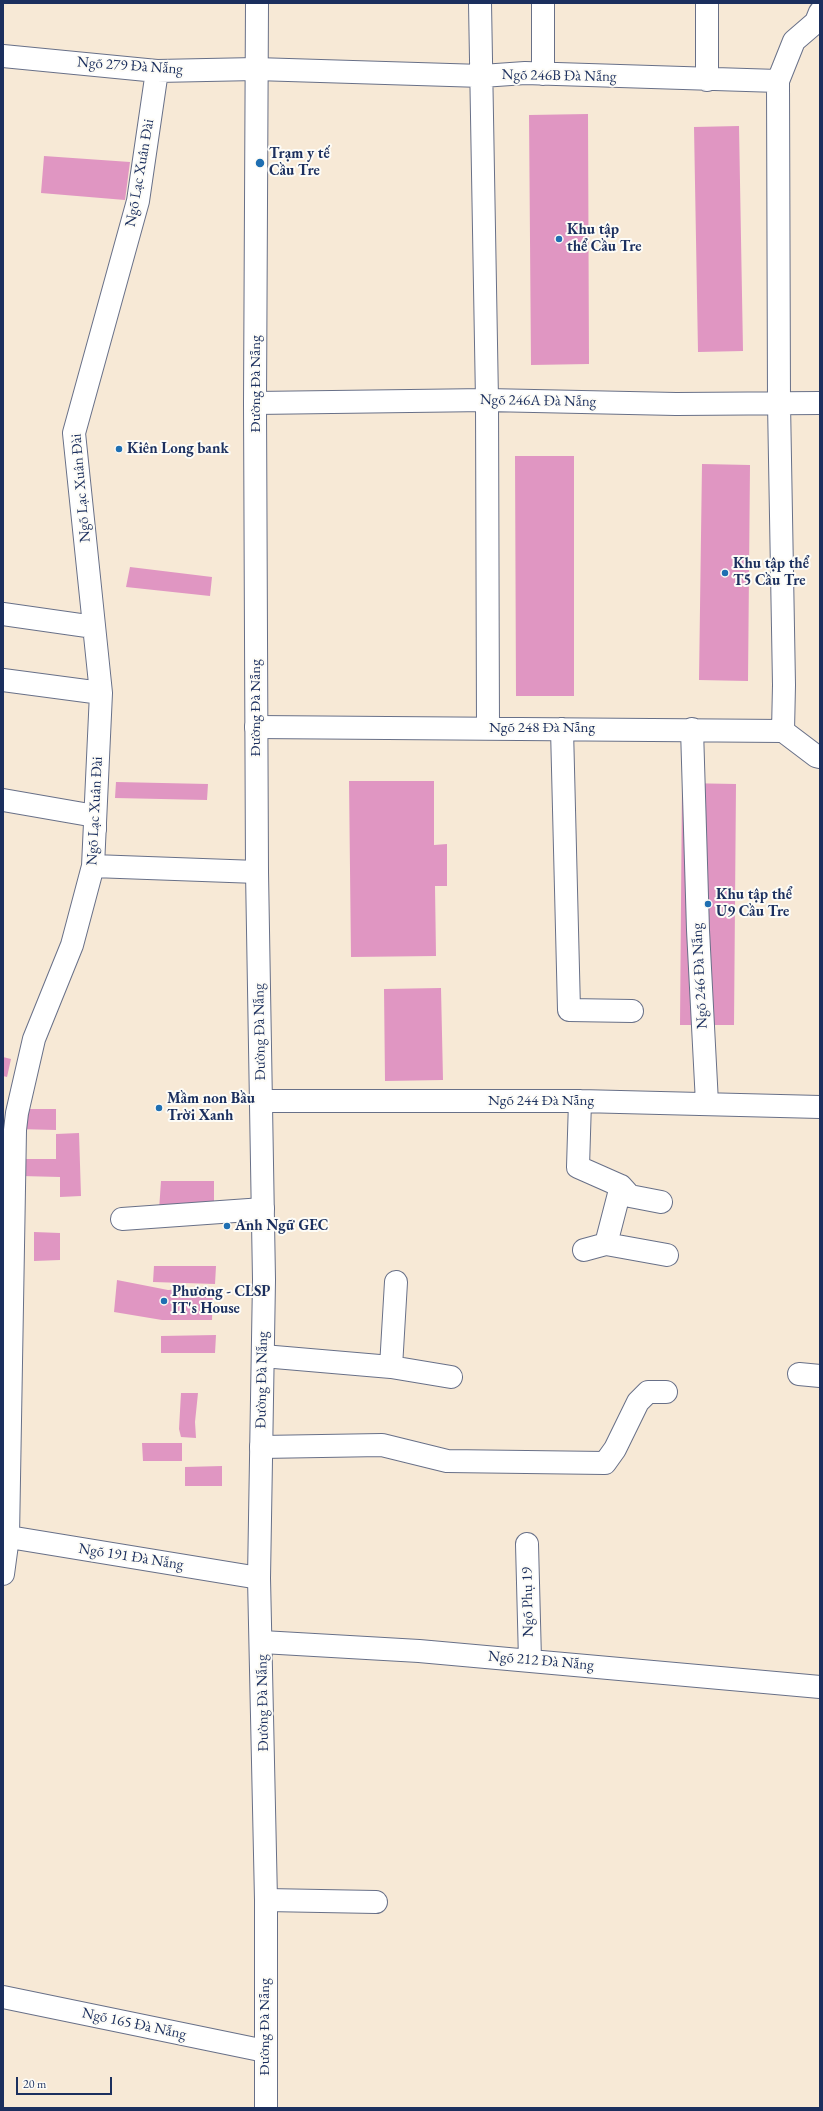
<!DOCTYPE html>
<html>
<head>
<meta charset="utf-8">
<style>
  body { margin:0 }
  #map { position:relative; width:823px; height:2111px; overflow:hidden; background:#f7e9d6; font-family:"EB Garamond",serif }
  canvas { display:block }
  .frame { position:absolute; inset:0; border:4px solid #1b2f5e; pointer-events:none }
  .scale { position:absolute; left:16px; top:2077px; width:96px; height:18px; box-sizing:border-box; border:2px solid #1b2f5e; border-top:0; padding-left:5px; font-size:12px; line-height:14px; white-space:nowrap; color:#1b2f5e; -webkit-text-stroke:3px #fdfcf7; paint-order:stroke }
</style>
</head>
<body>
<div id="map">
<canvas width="823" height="2111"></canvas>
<div class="frame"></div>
<div class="scale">20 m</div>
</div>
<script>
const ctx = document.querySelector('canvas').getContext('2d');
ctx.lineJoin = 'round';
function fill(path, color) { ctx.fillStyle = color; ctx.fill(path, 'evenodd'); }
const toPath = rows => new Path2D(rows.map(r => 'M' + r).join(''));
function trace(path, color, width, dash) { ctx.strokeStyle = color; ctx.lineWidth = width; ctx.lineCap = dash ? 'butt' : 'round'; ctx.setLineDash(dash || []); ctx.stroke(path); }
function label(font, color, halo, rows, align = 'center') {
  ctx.font = font + ' "EB Garamond",serif'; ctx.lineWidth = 4; ctx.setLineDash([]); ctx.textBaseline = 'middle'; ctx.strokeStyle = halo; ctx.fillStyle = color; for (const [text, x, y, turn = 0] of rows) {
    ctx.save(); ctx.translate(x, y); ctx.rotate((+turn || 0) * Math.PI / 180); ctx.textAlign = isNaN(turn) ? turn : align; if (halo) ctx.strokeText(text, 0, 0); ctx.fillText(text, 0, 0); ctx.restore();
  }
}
fill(toPath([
  [588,114,589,364,531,365,529,115],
  [739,126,743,351,698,352,694,127],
  [44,156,130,162,125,200,41,193],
  [515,456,574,456,574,696,516,696],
  [702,464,750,465,748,681,699,680],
  [130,567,212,577,210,596,126,587],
  [349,781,434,781,434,845,447,844,447,886,435,886,436,956,351,957],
  [116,782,208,784,207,800,115,798],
  [682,783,736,784,734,1025,680,1025],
  [441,988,443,1080,385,1081,384,989],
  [3,1057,11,1059,7,1077,3,1076],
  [18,1109,56,1109,56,1130,17,1129],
  [79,1133,81,1196,60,1197,60,1177,21,1176,20,1159,56,1159,56,1134],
  [161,1181,214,1181,214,1210,159,1210],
  [34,1232,60,1233,60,1260,34,1261],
  [154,1266,216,1266,215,1284,153,1282],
  [117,1280,168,1290,213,1287,212,1320,162,1320,114,1312],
  [216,1335,215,1353,161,1353,161,1336],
  [181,1393,198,1393,195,1422,196,1438,181,1437,179,1429],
  [142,1443,182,1443,182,1461,143,1461],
  [222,1466,222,1486,185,1486,185,1467]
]), '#e096c2');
const minor = toPath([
  [480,3,487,400,488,728],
  [543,3,543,74],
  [3,56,157,71,256,69,482,76,525,73,778,81],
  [707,80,707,3],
  [255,403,487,400,676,404,820,403],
  [3,614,94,627],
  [3,680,101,693],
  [256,727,783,731,816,756,820,757],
  [562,729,569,1010,632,1011],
  [692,729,698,930,707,1103],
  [783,731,784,685,779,403,778,81,794,41,816,22,820,12],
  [3,800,95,816,95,830],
  [93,866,257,872],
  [261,1101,580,1101,820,1107],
  [580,1101,578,1167,621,1186,606,1244,584,1250],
  [621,1186,630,1196,661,1202],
  [122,1219,263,1209],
  [606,1244,667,1255],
  [263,1356,391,1367,451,1377],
  [391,1367,396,1282],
  [799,1374,820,1376],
  [261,1447,382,1445,447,1461,605,1463,615,1449,638,1402,648,1392,666,1392],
  [3,1536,259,1578],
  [527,1544,530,1660],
  [3,1574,8,1537,15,1130,17,1113,34,1039,72,945,93,866,101,693,74,433,138,201,157,71],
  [262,1642,419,1651,820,1687],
  [266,1900,376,1902],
  [3,1997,265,2051]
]);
const major = toPath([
  [257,3,255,403,257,872,264,1280,259,1578,266,1900,266,2108]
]);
trace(minor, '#687088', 24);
trace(major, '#687088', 24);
trace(minor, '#fff', 22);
trace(major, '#fff', 22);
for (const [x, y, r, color] of [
  [260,163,5,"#1f6fb2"],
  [559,239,4,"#1f6fb2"],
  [119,449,4,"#1f6fb2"],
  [725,573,4,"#1f6fb2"],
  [708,904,4,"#1f6fb2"],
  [159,1108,4,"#1f6fb2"],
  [227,1226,4,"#1f6fb2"],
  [164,1301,4,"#1f6fb2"]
]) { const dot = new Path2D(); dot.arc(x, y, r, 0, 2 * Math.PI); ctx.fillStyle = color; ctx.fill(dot); trace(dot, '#fdfcf7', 1.5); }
label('15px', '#1b2f5e', '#fdfcf7', [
  ["Ngõ 279 Đà Nẵng",130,66,4],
  ["Ngõ 246B Đà Nẵng",559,76,1],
  ["Ngõ Lạc Xuân Đài",140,173,-80],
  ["Đường Đà Nẵng",256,384,-90],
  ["Ngõ 246A Đà Nẵng",538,401,1],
  ["Ngõ Lạc Xuân Đài",81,488,-95],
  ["Đường Đà Nẵng",256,708,-90],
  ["Ngõ 248 Đà Nẵng",542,728],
  ["Ngõ Lạc Xuân Đài",95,811,-87],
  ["Ngõ 246 Đà Nẵng",700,976,-93],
  ["Đường Đà Nẵng",260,1032,-91],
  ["Ngõ 244 Đà Nẵng",541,1101],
  ["Đường Đà Nẵng",262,1380,-89],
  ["Ngõ 191 Đà Nẵng",131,1557,9],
  ["Ngõ Phụ 19",528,1602,-91],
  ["Ngõ 212 Đà Nẵng",541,1661,5],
  ["Đường Đà Nẵng",263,1703,-91],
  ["Ngõ 165 Đà Nẵng",134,2024,12],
  ["Đường Đà Nẵng",265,2027,-90]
]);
label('bold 15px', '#1b2f5e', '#fdfcf7', [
  ["Trạm y tế",269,154],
  ["Cầu Tre",269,171],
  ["Khu tập",567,230],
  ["thể Cầu Tre",567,247],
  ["Kiên Long bank",127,449],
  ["Khu tập thể",733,564],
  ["T5 Cầu Tre",733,581],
  ["Khu tập thể",716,895],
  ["U9 Cầu Tre",716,912],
  ["Mầm non Bầu",167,1099],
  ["Trời Xanh",167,1116],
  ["Anh Ngữ GEC",235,1226],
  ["Phương - CLSP",172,1292],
  ["IT's House",172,1309]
], 'left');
</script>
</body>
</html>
